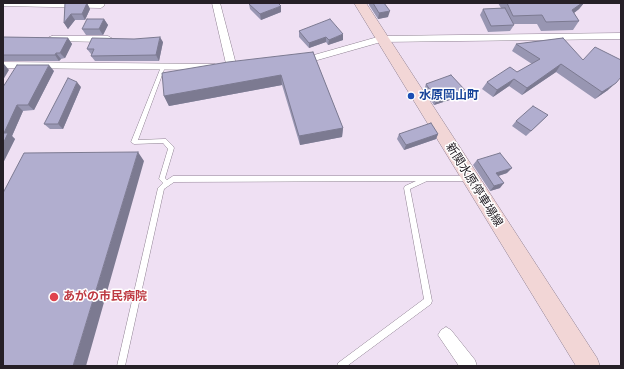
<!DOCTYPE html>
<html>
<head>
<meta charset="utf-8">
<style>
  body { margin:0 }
  #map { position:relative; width:624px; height:369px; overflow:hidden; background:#efe0f3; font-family:Manrope,sans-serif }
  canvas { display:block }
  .frame { position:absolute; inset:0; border:4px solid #262027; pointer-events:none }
</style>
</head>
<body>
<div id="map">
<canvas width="624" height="369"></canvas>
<div class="frame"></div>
</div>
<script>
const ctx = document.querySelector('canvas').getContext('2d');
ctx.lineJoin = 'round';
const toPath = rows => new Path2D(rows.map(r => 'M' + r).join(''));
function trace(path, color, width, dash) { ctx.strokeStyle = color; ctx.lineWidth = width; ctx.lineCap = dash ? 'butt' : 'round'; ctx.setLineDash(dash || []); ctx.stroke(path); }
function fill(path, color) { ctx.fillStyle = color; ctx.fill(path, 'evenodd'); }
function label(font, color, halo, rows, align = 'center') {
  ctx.font = font + ' Manrope,"Noto Sans JP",sans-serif'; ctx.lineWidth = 3; ctx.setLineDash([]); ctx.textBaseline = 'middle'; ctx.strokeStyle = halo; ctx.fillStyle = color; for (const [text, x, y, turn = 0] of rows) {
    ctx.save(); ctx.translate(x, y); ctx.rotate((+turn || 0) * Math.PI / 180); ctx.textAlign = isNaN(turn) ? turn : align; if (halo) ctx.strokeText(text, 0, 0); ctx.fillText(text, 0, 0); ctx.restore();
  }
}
const service = toPath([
  [163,65,165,67,138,140,164,139,166,139,173,146,174,148,165,178,167,180,173,176,470,176,471,178,470,180,468,181,427,181,410,189,432,301,431,304,347,366,337,366,338,363,424,299,404,188,405,186,416,181,174,182,164,189,125,366,117,366,158,188,163,183,159,179,168,149,163,143,134,144,131,142,161,67,163,65]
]);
const minor = toPath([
  [3,3,103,3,105,5,101,8,3,6,3,3],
  [212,3,220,3,237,68,235,70,229,70,227,68,212,3],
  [621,33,621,39,381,42,314,61,299,63,294,60,299,57,314,55,381,36,621,33],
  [52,36,108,36,113,39,108,42,49,41,47,39,49,37,52,36],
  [3,62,215,64,220,67,215,70,3,68,3,62],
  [446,327,451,330,475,360,477,366,459,366,438,335,441,330,446,327]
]);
const secondary = toPath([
  [354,3,366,3,597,358,600,366,576,366,354,3]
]);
trace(service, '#8f8192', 1);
trace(minor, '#8f8192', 1);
trace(secondary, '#8f8192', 1);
fill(service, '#fff');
fill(minor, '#fff');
fill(secondary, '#f2d6d6');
fill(toPath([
  [65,3,87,3,90,9,85,20,75,20,68,29,64,23],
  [369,3,384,3,388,17,378,19,369,5],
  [498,3,584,3,579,9,574,13,579,21,573,30,541,31,537,24,513,24,514,25,510,31,488,32,480,15,483,9,501,8],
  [249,4,281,12,261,20,250,9],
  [104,19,108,25,103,35,86,35,82,29],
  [299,31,343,40,328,45,326,42,309,48,299,37],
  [3,37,68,38,72,44,65,58,61,59,59,61,3,61],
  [563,38,608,90,595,99,556,72,522,95,509,86,493,97,482,89,487,82,517,72,532,64,512,51,516,44],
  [163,42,159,61,95,61,91,56,92,54,91,54,87,49],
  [313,52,343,128,342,137,300,145,282,85,169,106,164,96],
  [54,71,34,110,23,111,12,136,15,139,3,163,3,87],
  [426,84,462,96,434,105,424,90],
  [81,87,63,129,50,129,44,124],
  [548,115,543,120,526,136,512,126,516,121],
  [399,134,438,134,436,139,404,150,397,139],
  [477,160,507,173,498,176,500,188,490,191,473,165]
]), '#9896b2');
fill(toPath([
  [87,3,90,9,85,20,82,14],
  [582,3,584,3,579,9,566,19,572,10],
  [281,6,281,12,261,20,260,14],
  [390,11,388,17,378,19,379,13],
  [71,14,75,20,68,29,64,23],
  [104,19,108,25,103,35,99,29],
  [343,34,343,40,328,45,329,40],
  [160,37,163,42,159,61,156,55],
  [326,37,326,42,309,48,309,43],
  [68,38,72,44,65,58,60,53],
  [56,53,61,59,59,61,55,55],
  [3,64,4,64,9,70,3,80],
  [561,64,556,72,522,95,527,88],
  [49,65,54,71,34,110,28,105],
  [281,75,282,85,169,106,164,96],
  [514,79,509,86,493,97,497,90],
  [77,82,81,87,63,129,58,124],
  [616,83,608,90,595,99,602,92],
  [465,90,462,96,434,105,437,100],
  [17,105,23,111,12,136,15,139,3,163,3,144,4,133],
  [343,128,342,137,300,145,299,136],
  [438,134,436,139,404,150,406,145],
  [138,152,144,161,86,366,73,366],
  [512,168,507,173,492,178,496,173],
  [504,183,500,188,490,191,494,186]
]), '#7c7a91');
const building = toPath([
  [65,3,87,3,82,14,71,14,64,23,65,3],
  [251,3,278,3,281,6,260,14,249,4,251,3],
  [373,3,384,3,390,11,379,13,373,3],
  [507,3,582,3,572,10,579,21,546,22,542,15,513,16,507,3],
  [505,8,514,25,491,26,483,9,505,8],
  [87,19,104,19,99,29,82,29,87,19],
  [330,19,343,34,329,40,326,37,309,43,299,31,330,19],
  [3,37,68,38,60,53,56,53,55,55,3,55,3,37],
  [160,37,156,55,91,56,94,49,87,49,92,38,134,39,160,37],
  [563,38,583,60,595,47,621,60,621,77,616,83,602,92,561,64,527,88,514,79,497,90,487,82,510,67,517,72,540,59,516,44,563,38],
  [313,52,343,128,299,136,281,75,164,96,162,73,228,62,313,52],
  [17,65,49,65,28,105,17,105,4,133,8,133,3,144,3,87,17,65],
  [451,75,465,90,437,100,426,84,451,75],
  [68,78,77,82,58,124,44,124,68,78],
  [533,106,548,115,531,131,516,121,533,106],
  [431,123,438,134,406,145,399,134,431,123],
  [138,152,73,366,3,366,3,193,24,153,138,152],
  [500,153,512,168,496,173,504,183,494,186,477,160,500,153]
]);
fill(building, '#b1aecf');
trace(building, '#7c7a91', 1);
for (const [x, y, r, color] of [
  [411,96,4,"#1a4fb4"],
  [54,297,5,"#e0444e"]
]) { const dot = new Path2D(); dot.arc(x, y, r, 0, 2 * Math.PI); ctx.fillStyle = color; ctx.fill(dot); trace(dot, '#fff', 1.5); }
label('bold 12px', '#164399', '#fff', [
  ["水原岡山町",419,96]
], 'left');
label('12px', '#262027', '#fff', [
  ["新関水原停車場線",474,185,58]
]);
label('bold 12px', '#be3a42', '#fff', [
  ["あがの市民病院",63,297]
], 'left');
</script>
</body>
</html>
